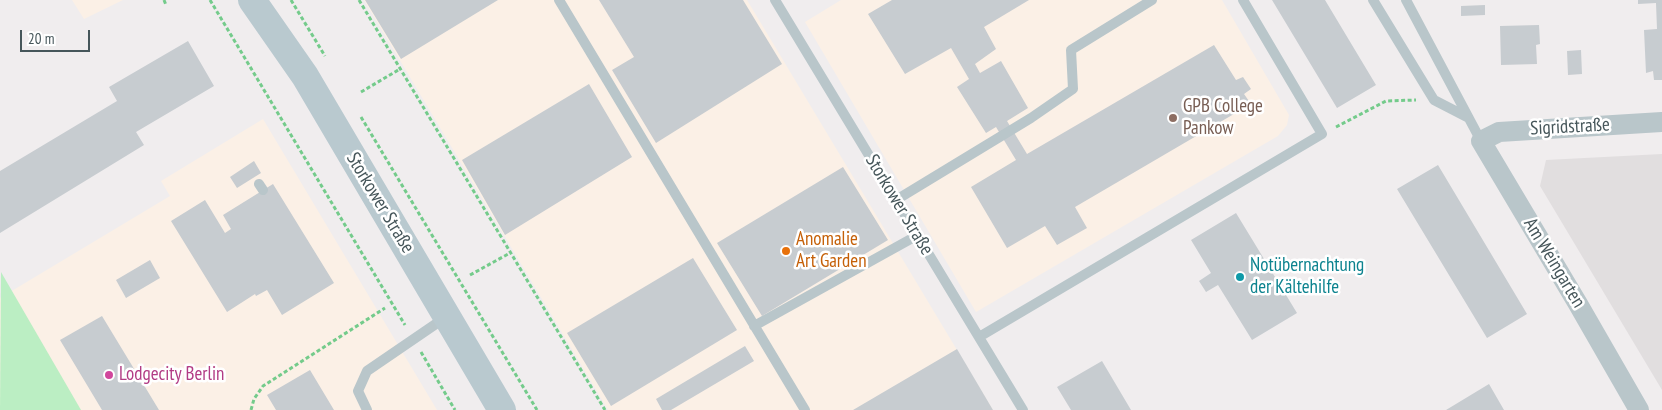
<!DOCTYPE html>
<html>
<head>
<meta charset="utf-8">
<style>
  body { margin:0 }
  #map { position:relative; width:1662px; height:410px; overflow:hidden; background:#f0edee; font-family:"PT Sans Narrow",sans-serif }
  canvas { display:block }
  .scale { position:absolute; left:20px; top:30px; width:70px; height:22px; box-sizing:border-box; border:2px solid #46565a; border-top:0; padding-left:6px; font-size:15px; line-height:18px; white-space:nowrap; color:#46565a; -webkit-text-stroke:4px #fff; paint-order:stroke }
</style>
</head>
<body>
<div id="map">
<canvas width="1662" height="410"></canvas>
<div class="scale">20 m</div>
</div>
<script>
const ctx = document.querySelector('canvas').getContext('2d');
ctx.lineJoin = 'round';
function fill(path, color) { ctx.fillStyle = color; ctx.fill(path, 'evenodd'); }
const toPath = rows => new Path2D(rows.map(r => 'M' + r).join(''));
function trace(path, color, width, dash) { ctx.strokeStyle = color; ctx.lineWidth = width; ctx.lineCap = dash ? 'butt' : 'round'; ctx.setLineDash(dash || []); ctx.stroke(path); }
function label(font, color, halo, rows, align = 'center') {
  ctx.font = font + ' "PT Sans Narrow",sans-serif'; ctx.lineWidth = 5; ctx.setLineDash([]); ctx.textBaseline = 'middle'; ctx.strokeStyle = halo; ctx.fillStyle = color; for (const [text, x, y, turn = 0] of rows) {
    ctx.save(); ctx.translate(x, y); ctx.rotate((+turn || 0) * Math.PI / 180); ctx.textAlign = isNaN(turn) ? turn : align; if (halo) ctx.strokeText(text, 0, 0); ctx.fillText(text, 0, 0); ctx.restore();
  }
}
fill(toPath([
  [72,0,123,0,84,19],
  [364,0,747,0,993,410,608,410],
  [841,0,1222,0,1289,115,1287,125,1278,136,976,312,805,22],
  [263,119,437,410,0,410,0,298,170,196,161,181]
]), '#fbf0e6');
fill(toPath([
  [1662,154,1662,390,1540,186,1546,160]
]), '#e1dedf');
fill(toPath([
  [1,272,81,410,0,410]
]), '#bbeec3');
fill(toPath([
  [365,0,498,0,401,59],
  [599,0,743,0,782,64,656,143,612,70,634,57],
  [892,0,1029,0,984,27,996,49,975,64,980,73,1001,61,1028,108,1007,121,1027,154,1214,45,1236,80,1243,77,1251,89,1244,94,1251,104,1075,207,1087,228,1057,245,1045,226,1007,248,971,187,1016,160,996,127,986,133,957,87,969,79,951,48,905,74,868,14],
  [1272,0,1325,0,1376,85,1337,108],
  [1638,0,1662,0,1662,80,1654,80,1653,71,1646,73,1644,30,1657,29,1656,3,1638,4],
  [1485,5,1485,15,1461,16,1461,6],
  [1539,25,1540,44,1536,45,1537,64,1501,65,1500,26],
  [188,41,214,86,136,132,144,145,0,233,0,171,117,101,109,87],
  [1581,50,1582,74,1568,75,1567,51],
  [589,84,632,157,505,235,462,160],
  [254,161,261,173,237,188,230,177],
  [1438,165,1527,314,1487,338,1397,189],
  [843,167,888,240,762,316,717,243],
  [273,184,334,283,282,315,267,290,256,296,255,294,227,312,171,221,205,200,225,233,231,229,223,215],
  [1236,213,1297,313,1252,340,1218,285,1206,292,1199,281,1211,273,1191,240],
  [693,258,737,330,611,406,567,333],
  [150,260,160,278,126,298,116,280],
  [102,316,159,410,102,410,60,340],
  [745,346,754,361,671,410,662,410,656,399],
  [957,349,993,410,853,410],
  [1102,361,1131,410,1071,410,1057,387],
  [310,370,334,410,276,410,267,395],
  [1489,384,1504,410,1446,410]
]), '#c7ccd0');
trace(toPath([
  [164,0,166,5],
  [210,0,405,325],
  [291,0,325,56],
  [359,0,605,410],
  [361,92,400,69],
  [361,117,537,410],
  [1336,127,1386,101,1416,100],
  [470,275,510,253],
  [421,352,455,410],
  [251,410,254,399,263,386,385,308]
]), '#74cb8b', 3, [4, 2.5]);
trace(toPath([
  [559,0,805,410],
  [775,0,1023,410],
  [1373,0,1434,100,1467,117],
  [1406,0,1481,141],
  [259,184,263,190],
  [896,200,1031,118,1073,89,1071,50,1152,0],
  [754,326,918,235],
  [979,337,1322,134,1243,0],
  [367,410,358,391,367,371,446,317]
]), '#b9c6ca', 10);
trace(toPath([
  [1639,410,1578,304,1481,141,1499,132,1662,122]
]), '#b9c6ca', 20);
trace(toPath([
  [252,0,305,76,502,410]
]), '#b9c9cf', 28);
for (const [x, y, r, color] of [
  [1173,118,5,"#8d6e63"],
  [786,251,5,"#e8710a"],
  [1240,277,5,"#0f9aa8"],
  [109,375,5,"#d1479c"]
]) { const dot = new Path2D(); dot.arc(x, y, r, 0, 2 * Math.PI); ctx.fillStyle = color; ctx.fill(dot); trace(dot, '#fff', 2); }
label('19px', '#785e54', '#fff', [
  ["GPB College",1183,107],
  ["Pankow",1183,129]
], 'left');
label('19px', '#46565a', '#fff', [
  ["Sigridstraße",1570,127,-3],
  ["Storkower Straße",380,203,59],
  ["Storkower Straße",899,205,59],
  ["Am Weingarten",1554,263,59]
]);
label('19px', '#c56008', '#fff', [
  ["Anomalie",796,240],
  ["Art Garden",796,262]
], 'left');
label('19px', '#0d838f', '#fff', [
  ["Notübernachtung",1250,266],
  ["der Kältehilfe",1250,288]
], 'left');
label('19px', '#b23c85', '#fff', [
  ["Lodgecity Berlin",119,375]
], 'left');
</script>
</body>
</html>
